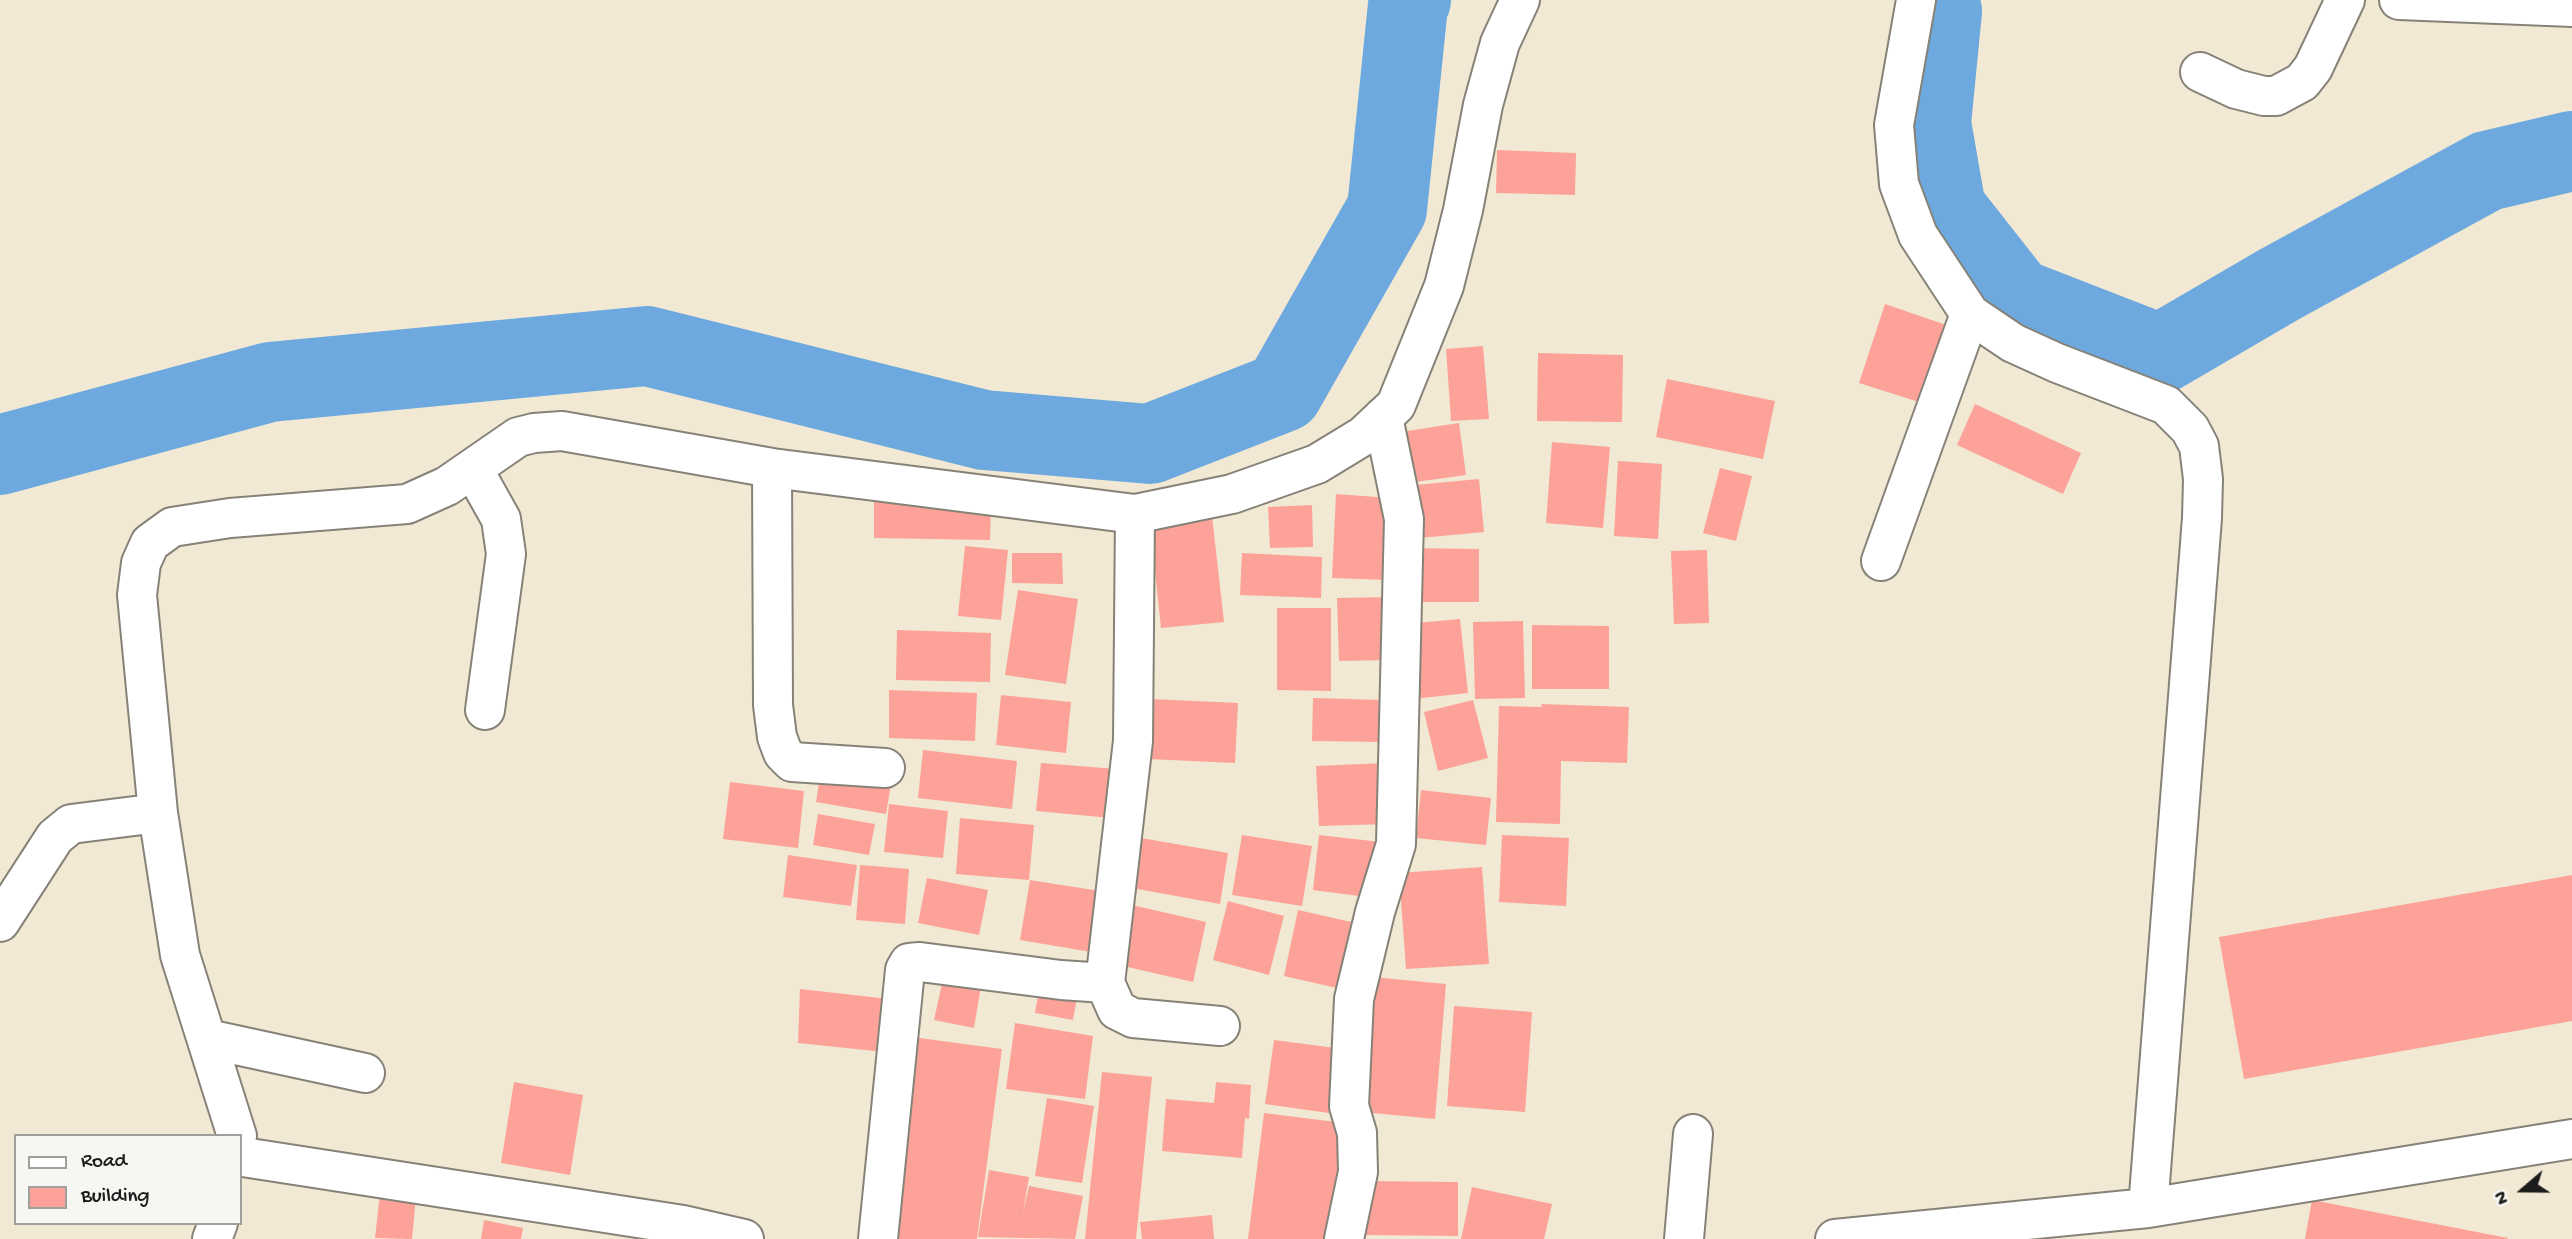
<!DOCTYPE html>
<html>
<head>
<meta charset="utf-8">
<style>
  body { margin:0 }
  #map { position:relative; width:2572px; height:1239px; overflow:hidden; background:#f1e9d3; font-family:"Gochi Hand",sans-serif }
  canvas { display:block }
  .legend { position:absolute; left:14px; top:1134px; width:228px; height:91px; box-sizing:border-box; background:#f6f6f2; border:2px solid #9f9f9c; margin:0; padding:9px 12px; list-style:none; font-size:21px; color:#1c1c1c }
  .legend li { display:flex; align-items:center; gap:14px; height:35px }
  .legend b { width:35px; border:2px solid #9f9f9c }
  .north { position:absolute; left:2488px; top:1155px; width:70px; height:70px; -webkit-text-stroke:5px #f6f6f2; paint-order:stroke; rotate:250deg; font-size:19px; font-weight:700; line-height:28px; text-align:center; color:#1c1c1c }
  .north::after { content:''; display:block; margin:auto; width:24px; height:32px; background:#1c1c1c; clip-path:polygon(50% 0,100% 100%,50% 72%,0 100%) }
</style>
</head>
<body>
<div id="map">
<canvas width="2572" height="1239"></canvas>
<ul class="legend">
<li><b style="height:9px;background:#fff"></b>Road</li>
<li><b style="height:19px;background:#fca298"></b>Building</li>
</ul>
<div class="north">N</div>
</div>
<script>
const ctx = document.querySelector('canvas').getContext('2d');
ctx.lineJoin = 'round';
const toPath = rows => new Path2D(rows.map(r => 'M' + r).join(''));
function trace(path, color, width, dash) { ctx.strokeStyle = color; ctx.lineWidth = width; ctx.lineCap = dash ? 'butt' : 'round'; ctx.setLineDash(dash || []); ctx.stroke(path); }
function fill(path, color) { ctx.fillStyle = color; ctx.fill(path, 'evenodd'); }
trace(toPath([
  [1939,0,1942,11,1931,123,1946,209,2016,298,2160,354,2280,284,2487,171,2572,151],
  [0,455,270,382,647,346,984,430,1150,444,1283,392,1387,209,1408,5,1411,0]
]), '#6da9de', 80);
fill(toPath([
  [1497,150,1576,153,1575,195,1496,193],
  [1885,304,1952,327,1928,405,1859,383],
  [1483,346,1489,419,1451,421,1446,349],
  [1538,353,1623,355,1622,422,1537,421],
  [1667,379,1775,401,1763,459,1656,437],
  [1975,404,2081,453,2063,494,1957,445],
  [1459,423,1466,475,1401,484,1394,433],
  [1552,442,1610,447,1603,528,1546,523],
  [1618,461,1662,464,1658,539,1614,536],
  [1720,468,1752,476,1736,541,1703,533],
  [1479,479,1484,532,1420,538,1415,485],
  [1336,494,1391,498,1387,580,1332,578],
  [874,500,991,502,990,540,874,538],
  [1312,505,1313,547,1270,548,1268,507],
  [1212,516,1224,622,1161,628,1150,523],
  [965,546,1008,550,1001,620,958,616],
  [1407,548,1479,549,1479,602,1406,602],
  [1707,550,1709,623,1674,624,1671,551],
  [1012,553,1062,553,1063,584,1012,583],
  [1242,553,1322,557,1321,598,1240,595],
  [1018,590,1078,599,1066,684,1005,675],
  [1390,597,1392,660,1339,661,1337,598],
  [1277,608,1331,608,1331,691,1277,690],
  [1460,619,1468,693,1413,699,1406,624],
  [1523,621,1525,698,1475,699,1473,622],
  [1532,625,1609,626,1609,689,1532,689],
  [897,630,991,633,990,682,896,680],
  [889,690,977,693,975,741,889,738],
  [1001,695,1071,702,1066,753,996,745],
  [1313,698,1384,700,1383,742,1312,741],
  [1151,699,1238,703,1235,763,1148,759],
  [1473,700,1488,758,1438,771,1424,712],
  [1541,704,1629,707,1627,763,1561,761,1560,824,1496,822,1499,706,1542,707],
  [923,750,1017,761,1012,809,918,798],
  [1041,763,1116,769,1111,818,1036,811],
  [1384,763,1387,824,1319,826,1316,766],
  [822,764,892,778,886,814,816,802],
  [730,782,804,791,798,848,723,839],
  [1421,790,1491,798,1486,845,1416,838],
  [889,804,948,811,943,858,884,852],
  [818,814,875,824,869,855,813,845],
  [960,818,1034,825,1029,880,956,874],
  [1242,835,1312,846,1302,906,1232,895],
  [1319,835,1381,842,1374,898,1313,890],
  [1502,835,1569,838,1566,906,1499,902],
  [1141,838,1228,853,1220,904,1132,888],
  [788,855,857,865,851,906,783,897],
  [860,865,909,869,905,924,856,920],
  [1482,867,1489,964,1406,969,1399,873],
  [2572,875,2572,1021,2244,1079,2219,937],
  [927,878,988,890,979,935,918,923],
  [1030,880,1106,892,1097,953,1020,940],
  [1228,901,1284,916,1269,975,1213,960],
  [1132,905,1206,922,1193,982,1119,965],
  [1298,910,1365,925,1350,991,1284,976],
  [1363,976,1446,984,1435,1119,1351,1111],
  [943,979,981,986,974,1028,934,1020],
  [1040,985,1078,992,1073,1020,1035,1013],
  [800,989,898,1000,894,1053,798,1043],
  [1454,1006,1532,1012,1525,1112,1447,1106],
  [1015,1023,1093,1036,1085,1099,1006,1089],
  [912,1037,1002,1049,977,1239,885,1239],
  [1274,1040,1351,1050,1343,1115,1265,1104],
  [1102,1072,1152,1077,1136,1239,1085,1239],
  [514,1082,583,1095,570,1175,501,1163],
  [1216,1082,1251,1085,1249,1119,1245,1118,1242,1158,1162,1151,1166,1099,1214,1103],
  [1047,1098,1094,1106,1082,1183,1035,1176],
  [1264,1113,1352,1124,1338,1239,1248,1239],
  [989,1170,1029,1177,1023,1213,1029,1186,1083,1196,1075,1239,978,1237],
  [1362,1181,1458,1182,1458,1236,1362,1235],
  [1472,1187,1552,1204,1544,1239,1461,1239],
  [380,1193,416,1197,412,1239,375,1238],
  [2312,1200,2508,1238,2507,1239,2305,1239],
  [1212,1215,1214,1239,1142,1239,1140,1222],
  [484,1220,523,1228,521,1239,481,1239]
]), '#fca298');
const minor = toPath([
  [1916,0,1894,125,1899,184,1918,235,1970,314,2013,343,2057,363,2166,405,2190,429,2199,446,2203,479,2202,518,2148,1208],
  [2399,0,2572,7],
  [2200,72,2236,89,2264,96,2276,96,2302,82,2313,68,2345,0],
  [772,468,773,705,777,737,783,753,792,762,885,768],
  [473,469,501,519,506,554,485,710],
  [1881,561,1970,314],
  [0,922,55,837,71,824,158,813],
  [1105,983,1133,741,1135,514],
  [208,1039,365,1073],
  [237,1136,180,955,158,813,137,595,141,563,150,543,172,527,230,518,407,504,447,486,518,437,534,433,562,431,772,468,1135,514,1232,494,1317,464,1363,436,1396,405,1444,286,1463,210,1483,105,1500,43,1520,0],
  [243,1157,683,1225,744,1239],
  [212,1239,218,1223],
  [878,1239,905,970,909,963,920,962,1061,980,1105,983,1117,1010,1133,1018,1220,1026],
  [1344,1239,1358,1172,1357,1133,1349,1106,1354,999,1375,912,1396,844,1404,519,1383,417],
  [1684,1239,1693,1134],
  [1835,1239,2148,1208,2572,1139]
]);
trace(minor, '#868278', 42);
trace(minor, '#fff', 38);
</script>
</body>
</html>
